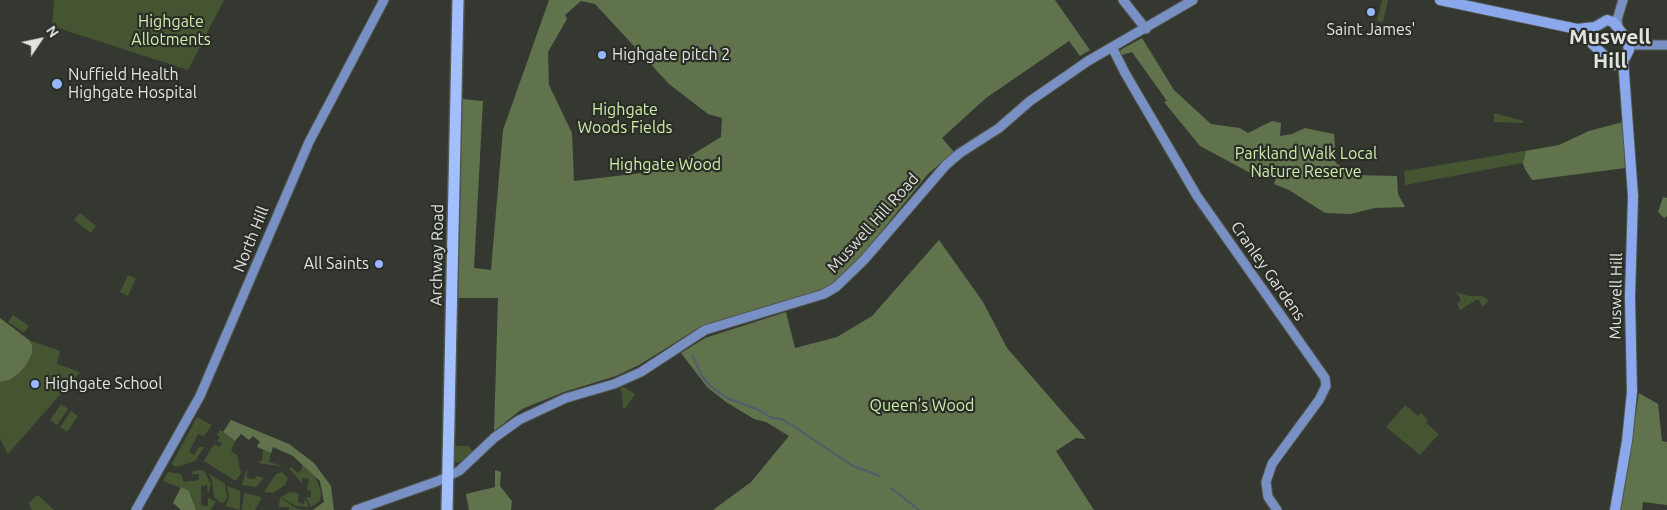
<!DOCTYPE html>
<html>
<head>
<meta charset="utf-8">
<style>
  body { margin:0 }
  #map { position:relative; width:1667px; height:510px; overflow:hidden; background:#343830; font-family:Ubuntu,sans-serif }
  canvas { display:block }
  .north { position:absolute; left:15px; top:15px; width:50px; height:50px; -webkit-text-stroke:4px #2a2e26; paint-order:stroke; rotate:56deg; font-size:14px; font-weight:700; line-height:20px; text-align:center; color:#e1e3de }
  .north::after { content:''; display:block; margin:auto; width:18px; height:22px; background:#e1e3de; clip-path:polygon(50% 0,100% 100%,50% 72%,0 100%) }
</style>
</head>
<body>
<div id="map">
<canvas width="1667" height="510"></canvas>
<div class="north">N</div>
</div>
<script>
const ctx = document.querySelector('canvas').getContext('2d');
ctx.lineJoin = 'round';
function fill(path, color) { ctx.fillStyle = color; ctx.fill(path, 'evenodd'); }
const toPath = rows => new Path2D(rows.map(r => 'M' + r).join(''));
function trace(path, color, width, dash) { ctx.strokeStyle = color; ctx.lineWidth = width; ctx.lineCap = dash ? 'butt' : 'round'; ctx.setLineDash(dash || []); ctx.stroke(path); }
function label(font, color, halo, rows, align = 'center') {
  ctx.font = font + ' Ubuntu,sans-serif'; ctx.lineWidth = 4.5; ctx.setLineDash([]); ctx.textBaseline = 'middle'; ctx.strokeStyle = halo; ctx.fillStyle = color; for (const [text, x, y, turn = 0] of rows) {
    ctx.save(); ctx.translate(x, y); ctx.rotate((+turn || 0) * Math.PI / 180); ctx.textAlign = isNaN(turn) ? turn : align; if (halo) ctx.strokeText(text, 0, 0); ctx.fillText(text, 0, 0); ctx.restore();
  }
}
fill(toPath([
  [54,0,224,0,188,70,52,26],
  [1382,0,1388,0,1383,22,1377,21],
  [1494,113,1524,121,1523,123,1494,122],
  [1589,131,1625,168,1532,180,1522,163,1405,185,1404,171,1559,145],
  [80,213,96,226,91,233,74,220],
  [128,275,136,278,128,296,120,292],
  [1456,292,1468,296,1482,296,1489,300,1483,307,1478,299,1460,310,1457,304,1461,300],
  [13,315,29,326,24,333,8,322],
  [0,321,28,340,60,351,57,364,80,372,8,454,0,438],
  [624,387,635,394,625,409,623,408,622,394,620,388],
  [61,404,68,409,57,425,50,420],
  [1405,405,1418,416,1421,413,1428,420,1426,423,1439,434,1420,455,1386,427],
  [71,411,78,416,67,432,60,427],
  [197,417,212,425,204,436,198,434,189,452,194,455,199,447,204,447,195,461,180,466,173,466,172,463],
  [220,430,235,441,231,451,237,455,241,473,236,481,204,461,212,447,215,444,219,447,222,444,217,441,220,437,217,435],
  [455,446,468,446,473,451,460,462,454,462],
  [263,450,271,453,269,462,285,467,258,463,262,460],
  [302,463,315,475,321,492,320,501,311,507,306,497,311,497,311,491,307,490,309,479,302,478,302,483,289,469,291,467,298,473,302,469],
  [247,468,247,478,255,479,256,476,264,478,256,487,242,485],
  [199,470,204,471,211,484,208,494,207,485,201,486,201,506,208,506,208,498,216,502,210,510,196,510,189,491,163,481,168,472,181,474,184,482,199,480,199,474,192,474,193,471],
  [282,472,288,478,285,485,273,493,264,492,276,474],
  [208,473,225,484,227,497,225,502,221,503,214,497,212,480],
  [227,486,240,491,240,510,226,506,229,497],
  [289,492,299,493,298,503,304,504,305,498,309,507,296,506,281,497],
  [244,493,262,497,255,510,242,510],
  [38,495,54,510,32,510,28,503],
  [280,497,297,509,312,510,289,510,289,507,279,507]
]), '#455531');
fill(toPath([
  [549,0,1055,0,1090,50,1080,56,1069,41,986,98,942,138,954,152,928,174,846,275,822,291,700,327,639,365,616,376,564,392,522,409,494,431,498,298,458,298,462,99,483,101,474,268,491,270,503,130],
  [581,1,595,4,669,84,708,114,722,118,721,137,685,159,642,173,574,181,572,133,549,85,548,52,567,19,565,15],
  [1142,38,1174,90,1211,124,1240,128,1248,133,1272,121,1281,123,1280,136,1292,134,1305,128,1334,134,1336,163,1353,175,1397,176,1398,194,1405,207,1375,208,1351,214,1325,213,1289,190,1274,184,1277,175,1262,169,1258,177,1200,146,1164,102,1167,101,1132,52,1122,55,1120,51,1122,49],
  [1623,122,1625,168,1532,180,1525,169,1523,163,1526,151,1559,145,1589,131],
  [1663,197,1667,198,1667,216,1664,218,1658,212],
  [939,240,983,302,1007,348,1086,439,1076,438,1056,451,1094,510,713,510,751,482,789,436,766,422,754,419,726,402,707,387,681,353,705,338,786,312,795,348,837,337,872,316],
  [0,318,29,340,32,345,32,353,26,365,19,373,9,380,0,382],
  [1639,393,1658,404,1662,441,1667,442,1667,505,1643,502,1642,510,1621,510],
  [231,420,289,444,314,463,331,486,334,510,313,510,324,502,320,481,293,456,273,447,271,453,259,448,257,446,260,442,253,436,249,440,241,434,235,441,223,432],
  [495,470,501,472,500,486,512,501,511,510,469,510,466,494,495,487],
  [181,487,189,491,196,510,181,510,173,503]
]), '#61734d');
trace(toPath([
  [693,356,701,375,711,387,729,399,757,409,772,418,782,419,789,424],
  [792,425,851,465,880,476],
  [891,488,919,510]
]), '#525c6f', 2);
const secondary = toPath([
  [1123,0,1146,29],
  [1618,26,1617,20,1623,0],
  [1629,45,1667,45],
  [1112,47,1125,73,1197,196,1325,378,1326,386,1319,400,1272,464,1266,482,1268,497,1277,510],
  [136,510,200,396,309,142,384,0],
  [356,510,438,481,459,471,494,438,519,420,566,398,614,384,641,372,705,330,824,294,836,287,864,260,946,165,960,153,999,128,1030,101,1088,61,1193,0]
]);
const primary = toPath([
  [1440,0,1577,29,1595,27,1607,20,1613,22,1627,39,1629,50,1625,58,1611,61],
  [1577,29,1614,65],
  [1615,510,1627,441,1632,392,1630,297,1633,196,1623,59]
]);
const highway = toPath([
  [447,510,458,0]
]);
trace(secondary, '#53574f', 11);
trace(primary, '#53574f', 12);
trace(highway, '#53574f', 14);
trace(secondary, '#7890c4', 9);
trace(primary, '#8aa8eb', 10);
trace(highway, '#a2bfff', 11);
for (const [x, y, r, color] of [
  [1371,12,5,"#96b6fd"],
  [602,55,5,"#96b6fd"],
  [57,84,6,"#96b6fd"],
  [379,264,5,"#96b6fd"],
  [35,384,5,"#96b6fd"]
]) { const dot = new Path2D(); dot.arc(x, y, r, 0, 2 * Math.PI); ctx.fillStyle = color; ctx.fill(dot); trace(dot, '#2a2e26', 2); }
label('16px', '#ceecab', '#2a2e26', [
  ["Highgate",171,22],
  ["Allotments",171,40],
  ["Highgate",625,110],
  ["Woods Fields",625,128],
  ["Parkland Walk Local",1306,154],
  ["Nature Reserve",1306,172],
  ["Highgate Wood",665,165],
  ["Queen’s Wood",922,406]
]);
label('16px', '#e1e3de', '#2a2e26', [
  ["Saint James'",1371,30,"center"],
  ["Highgate pitch 2",612,55],
  ["Nuffield Health",68,75],
  ["Highgate Hospital",68,93],
  ["All Saints",369,264,"right"],
  ["Highgate School",45,384]
], 'left');
label('16px', '#e1e3de', '#2a2e26', [
  ["Muswell Hill Road",873,223,-48],
  ["North Hill",251,239,-68],
  ["Archway Road",437,255,-89],
  ["Cranley Gardens",1268,271,55],
  ["Muswell Hill",1616,296,-89]
]);
label('bold 21px', '#e1e3de', '#2a2e26', [
  ["Muswell",1610,37],
  ["Hill",1610,61]
]);
</script>
</body>
</html>
